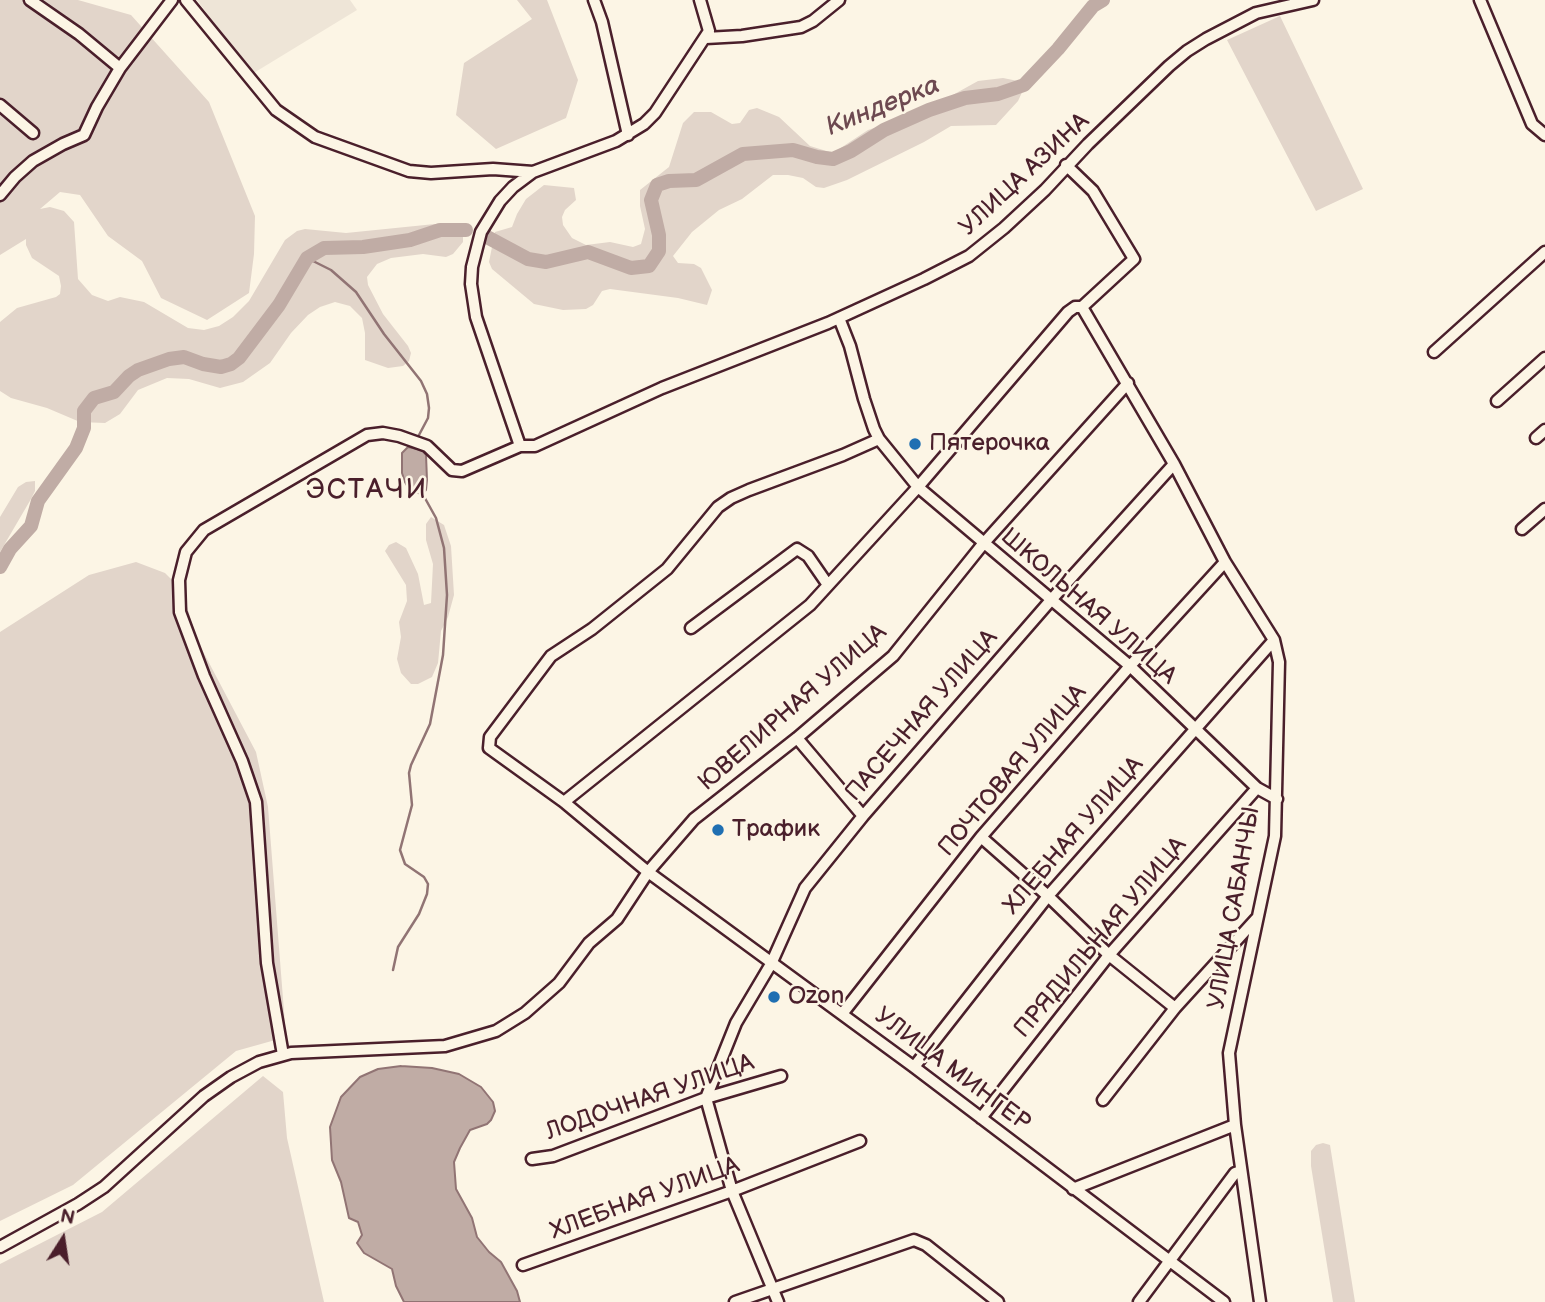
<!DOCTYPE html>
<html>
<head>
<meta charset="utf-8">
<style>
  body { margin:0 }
  #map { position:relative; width:1545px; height:1302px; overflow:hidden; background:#fcf5e5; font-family:"Balsamiq Sans",sans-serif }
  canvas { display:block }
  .north { position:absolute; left:28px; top:1204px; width:70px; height:70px; -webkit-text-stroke:5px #fcf5e5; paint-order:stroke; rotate:12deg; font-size:19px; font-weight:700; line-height:28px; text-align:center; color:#4a1f2b }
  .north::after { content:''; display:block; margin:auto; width:24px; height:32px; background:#4a1f2b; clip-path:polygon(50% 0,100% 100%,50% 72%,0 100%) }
</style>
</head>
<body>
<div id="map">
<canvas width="1545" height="1302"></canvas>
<div class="north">N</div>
</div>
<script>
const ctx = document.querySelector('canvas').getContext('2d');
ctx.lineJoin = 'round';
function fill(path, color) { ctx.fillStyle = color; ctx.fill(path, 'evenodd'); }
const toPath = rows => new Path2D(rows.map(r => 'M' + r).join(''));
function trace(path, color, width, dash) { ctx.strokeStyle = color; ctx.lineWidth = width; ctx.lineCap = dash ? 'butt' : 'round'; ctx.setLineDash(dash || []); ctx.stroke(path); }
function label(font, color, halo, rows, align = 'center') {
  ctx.font = font + ' "Balsamiq Sans",sans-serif'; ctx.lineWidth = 5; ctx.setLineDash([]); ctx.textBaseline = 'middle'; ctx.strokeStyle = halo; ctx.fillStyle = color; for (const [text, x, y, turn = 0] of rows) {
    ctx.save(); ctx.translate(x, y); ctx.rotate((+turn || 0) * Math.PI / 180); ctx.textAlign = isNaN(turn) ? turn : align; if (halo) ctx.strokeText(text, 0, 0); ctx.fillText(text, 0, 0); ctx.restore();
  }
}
fill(toPath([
  [197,0,350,0,357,10,252,74]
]), '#eee5d7');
fill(toPath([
  [0,0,78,0,131,15,209,102,255,216,254,254,249,293,207,320,161,298,142,261,108,236,80,195,60,192,40,209,50,207,64,211,74,222,78,279,92,295,108,301,120,297,144,302,188,328,204,330,219,326,233,317,249,301,285,240,297,231,305,229,346,233,435,224,447,225,463,235,463,242,453,254,446,257,423,254,391,258,377,264,367,277,368,285,383,314,408,346,411,353,409,361,403,366,388,368,365,360,365,333,362,318,350,306,335,302,320,307,308,315,291,333,270,363,243,382,220,388,189,379,167,378,138,390,120,414,105,423,80,422,47,408,11,398,0,391,0,322,17,308,56,297,60,294,61,286,59,276,32,258,26,245,26,239,0,255],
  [517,0,547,0,578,80,566,118,496,149,456,115,464,63,532,19],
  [1280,16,1363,189,1316,211,1227,40],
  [1003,78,1018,81,1024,88,1018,101,996,125,951,126,924,142,847,180,824,188,816,187,803,178,788,175,773,175,742,199,719,210,692,232,673,256,678,263,694,264,701,268,712,290,707,305,678,298,610,289,602,291,593,305,586,309,563,310,534,304,492,269,489,262,495,232,512,227,517,214,526,199,544,185,574,188,576,200,565,210,562,217,563,225,572,238,586,245,610,242,633,247,641,244,645,229,640,206,640,190,669,167,683,123,694,112,711,112,732,124,740,123,749,110,757,108,779,117,810,146,833,153,868,130,922,112,978,81],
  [35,481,35,491,31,499,0,552,0,517,18,487,26,482],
  [431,517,444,525,451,546,454,595,448,617,441,631,438,663,432,677,418,684,411,684,401,673,397,659,401,637,399,622,407,601,406,585,385,551,389,545,396,542,406,548,418,574,424,605,431,603,433,564,426,540,426,524],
  [136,562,165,573,182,590,197,640,256,752,268,807,286,1037,236,1051,73,1185,0,1221,0,632,89,575],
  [263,1076,283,1092,287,1138,324,1302,0,1302,0,1264,102,1212],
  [1323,1143,1330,1145,1355,1302,1333,1302,1311,1166,1311,1151,1316,1145]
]), '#e2d5ca');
const water = toPath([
  [408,447,422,450,426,455,427,480,426,490,422,494,410,491,405,482,402,473,402,453,408,447],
  [401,1066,432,1068,459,1074,481,1087,493,1102,495,1111,491,1120,487,1124,470,1130,460,1148,454,1162,456,1189,472,1218,477,1237,489,1252,501,1262,517,1291,520,1302,404,1302,396,1286,392,1269,364,1253,357,1243,362,1235,358,1222,349,1218,341,1182,332,1160,330,1127,341,1097,360,1077,378,1069,401,1066]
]);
fill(water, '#c0aca5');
trace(water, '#917474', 2);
trace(toPath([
  [307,258,331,270,356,292,384,334,421,381,427,394,429,408,428,418,419,435],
  [393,970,398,947,419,914,427,894,428,884,424,877,405,864,400,850,412,805,409,773,411,765,430,724,443,655,447,595,444,548,436,518,421,491]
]), '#917474', 2.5);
trace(toPath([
  [487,237,528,259,546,262,588,252,631,268,649,266,659,251,659,235,651,200,657,185,669,181,696,180,743,154,793,150,817,157,833,159,851,151,884,130,929,110,965,98,998,94,1024,85,1058,49,1093,6,1103,0],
  [0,567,10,549,31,526,38,501,76,448,84,428,84,411,94,398,114,392,129,376,138,370,169,359,184,357,203,364,221,367,231,364,239,358,279,305,307,258,324,248,363,247,410,240,440,230,466,230]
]), '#c0aca5', 14);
const minor = toPath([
  [30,0,79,34,120,68],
  [186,0,276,110,315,137,409,171,431,173,493,169,533,172],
  [594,0,602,22,628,135],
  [1480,0,1532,124,1545,135],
  [706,38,742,36,801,27,813,21,839,0],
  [0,105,33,133],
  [0,195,15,177,33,161,63,144,84,135,97,107,120,68,172,0],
  [1082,307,1174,464,1225,562,1274,640,1279,662,1275,836,1229,1053,1235,1125,1260,1302],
  [839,318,850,346,864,399,874,429,879,439,918,487,1130,666,1257,788,1277,799],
  [1434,352,1545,252],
  [1497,401,1545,358],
  [1536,438,1545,430],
  [879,439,843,455,749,490,731,498,718,507,667,569,592,629,551,656,490,737,489,748,564,802,648,872,914,1067,1224,1302],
  [520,446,476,317,471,284,472,267,481,232,500,201,513,187,533,172,616,141,644,124,655,113,709,31,700,0],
  [1522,529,1545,509],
  [691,628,797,549,808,556,828,585],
  [797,738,863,816],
  [564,802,810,605,918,487,1068,312,1075,307,1082,307,1134,259,1093,191,1066,165],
  [981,837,1048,896,1109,955,1175,1008],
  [842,1014,981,837,1130,666,1225,562],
  [283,1055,267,963,256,802,242,761,204,676,180,612,179,580,186,552,204,530,367,435,383,433,399,436,427,446,452,470,462,471,520,446,535,446,662,388,828,323,924,279,969,256,1004,228,1045,190,1088,144,1169,66,1187,51,1206,39,1256,13,1313,0],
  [914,1067,1048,896,1274,640],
  [1103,1100,1175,1008,1256,919],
  [981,1118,1109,955,1257,788],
  [532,1159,553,1156,706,1098,781,1076],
  [1073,1189,1235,1125],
  [0,1247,78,1204,104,1187,204,1096,231,1077,259,1062,291,1053,445,1046,496,1031,525,1013,559,983,589,943,617,919,648,872,694,819,797,738,893,656,983,544,1128,383],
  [523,1265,732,1191,860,1141],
  [735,1302,914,1240,926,1245,998,1302],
  [778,1302,732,1191,706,1098,736,1023,771,964,805,888,863,816,1051,600,1174,464],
  [1139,1302,1235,1173,1241,1171]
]);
trace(minor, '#4a1f2b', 15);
trace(minor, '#fcf5e5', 10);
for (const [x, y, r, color] of [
  [915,444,7,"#1f6fb2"],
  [718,830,7,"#1f6fb2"],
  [774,997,7,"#1f6fb2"]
]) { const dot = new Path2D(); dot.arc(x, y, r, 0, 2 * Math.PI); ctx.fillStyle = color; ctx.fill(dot); trace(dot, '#fcf5e5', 2.5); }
label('24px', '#4a1f2b', '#fcf5e5', [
  ["УЛИЦА АЗИНА",1025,175,-43],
  ["ШКОЛЬНАЯ УЛИЦА",1088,607,41],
  ["ЮВЕЛИРНАЯ УЛИЦА",793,708,-41],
  ["ПАСЕЧНАЯ УЛИЦА",922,716,-49],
  ["ПОЧТОВАЯ УЛИЦА",1013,771,-50],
  ["ХЛЕБНАЯ УЛИЦА",1074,836,-49],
  ["УЛИЦА САБАНЧЫ",1235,908,-80],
  ["ПРЯДИЛЬНАЯ УЛИЦА",1101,938,-50],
  ["УЛИЦА МИНГЕР",952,1070,37],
  ["ЛОДОЧНАЯ УЛИЦА",650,1098,-19],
  ["ХЛЕБНАЯ УЛИЦА",645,1199,-20]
]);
label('24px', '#4a1f2b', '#fcf5e5', [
  ["Пятерочка",929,444],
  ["Трафик",732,830],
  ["Ozon",788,997]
], 'left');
label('italic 26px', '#6d4950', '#fcf5e5', [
  ["Киндерка",883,107,-22]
]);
ctx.letterSpacing = '2px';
label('28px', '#4a1f2b', '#fcf5e5', [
  ["ЭСТАЧИ",367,491]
]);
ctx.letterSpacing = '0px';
</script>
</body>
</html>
